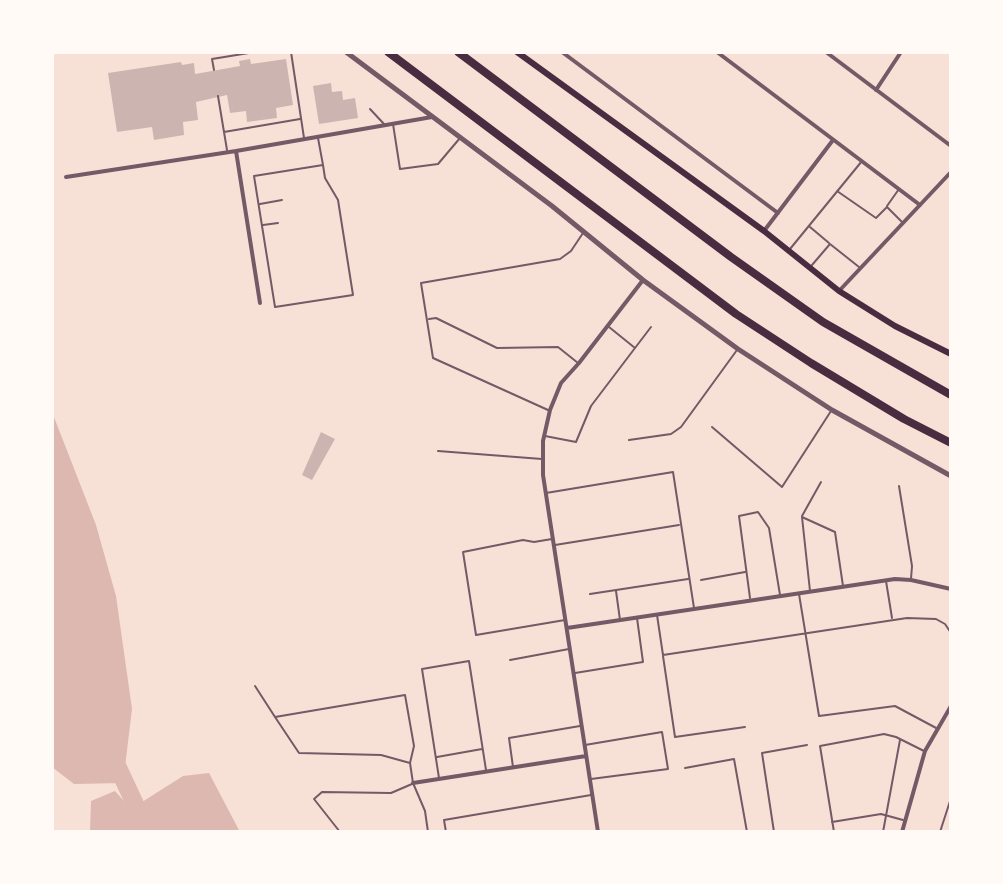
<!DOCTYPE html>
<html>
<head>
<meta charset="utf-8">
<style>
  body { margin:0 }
  #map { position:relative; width:1003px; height:884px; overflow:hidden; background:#f7e1d7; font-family:Karla,sans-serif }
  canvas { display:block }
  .frame { position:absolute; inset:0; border:54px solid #fffaf5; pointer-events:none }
</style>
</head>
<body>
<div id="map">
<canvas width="1003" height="884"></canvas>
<div class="frame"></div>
</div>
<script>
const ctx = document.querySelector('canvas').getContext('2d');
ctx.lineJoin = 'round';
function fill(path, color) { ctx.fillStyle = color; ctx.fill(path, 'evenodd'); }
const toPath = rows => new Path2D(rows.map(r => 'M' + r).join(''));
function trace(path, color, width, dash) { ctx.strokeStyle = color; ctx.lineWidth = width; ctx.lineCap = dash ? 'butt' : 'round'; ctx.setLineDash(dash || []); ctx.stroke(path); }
fill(toPath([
  [52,412,96,525,116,596,132,709,123,783,74,784,52,767],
  [209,773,240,832,90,832,91,801,115,791,131,809,183,776]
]), '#dcb8b0');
trace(toPath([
  [114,759,148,832]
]), '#dcb8b0', 18);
fill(toPath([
  [250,59,251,64,286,59,293,105,276,108,277,118,247,122,246,111,230,113,227,95,196,102,198,120,183,122,184,135,154,140,152,127,117,132,108,73,181,62,182,65,194,63,195,74,240,66,239,61],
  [331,83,332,92,342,91,343,100,355,98,358,118,319,124,313,86],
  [321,432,335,439,312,480,302,475]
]), '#ccb4b1');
trace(toPath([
  [52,828,52,827]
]), '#4a2c40', 2);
trace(toPath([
  [291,52,304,138],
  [214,70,212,59,255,52],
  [218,96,227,150],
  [370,109,384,124],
  [393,124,400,169,438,164,460,138],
  [224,132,300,119],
  [318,138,323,165,325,178,338,200,353,295,275,307,254,176,323,165],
  [837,191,876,218,887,207,902,222],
  [260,204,282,200],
  [887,206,899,189],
  [263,225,278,223],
  [810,227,829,243],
  [790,249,862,161],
  [812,265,830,244,859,267],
  [429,319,436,318,497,348,558,347,578,363],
  [609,327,635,348,651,327],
  [548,410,433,358,421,283,560,259,571,251,583,233],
  [712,427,782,487,831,411],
  [545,436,576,442,591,406,635,348],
  [629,440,671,434,681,427,737,350],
  [438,451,542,459],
  [899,486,912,566,911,579],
  [546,493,673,472,694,608],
  [802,516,821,482],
  [552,539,534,542,523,540,463,552,476,635,565,620],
  [555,545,679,525],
  [701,580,745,572],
  [886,581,892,618],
  [616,591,620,620],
  [810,591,802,517,835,532,843,586],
  [590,594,688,579],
  [799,594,819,716,895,706,938,729],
  [750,598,739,516,758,512,769,528,780,595],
  [657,615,663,655,907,618,936,619,945,624,951,633],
  [663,656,675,737,745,727],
  [510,660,569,649],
  [575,673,643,662,637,618],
  [255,686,275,717,405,695,414,746,410,763],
  [275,717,299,753,381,755,410,763,413,783,425,811,428,832],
  [585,745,662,732,668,769,591,779],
  [437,757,482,749],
  [513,767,509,738,580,726],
  [685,768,734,759,747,832],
  [439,778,422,669,469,661,486,770],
  [832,822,881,814,903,820],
  [340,832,314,799,322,792,391,793,412,784],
  [446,832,444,820,591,795],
  [774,832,762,753,807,745],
  [834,832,820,746,884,734,896,737,924,751],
  [883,832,900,740],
  [940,832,951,798]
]), '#755966', 2);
trace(toPath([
  [562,52,778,213],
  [717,52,920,205],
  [826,52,951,146],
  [876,90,901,52],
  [236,151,260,303],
  [66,177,236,151,432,117],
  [764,231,833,140],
  [839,291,951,172],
  [567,628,895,579,911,580,951,589],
  [413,783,586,756],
  [598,832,543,475,543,441,550,410,561,383,579,363,643,280],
  [902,832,925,751,951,706]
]), '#755966', 4);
trace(toPath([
  [346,52,552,206,643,280,738,349,832,410,951,476]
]), '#755966', 5);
trace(toPath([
  [517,52,764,231,839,291,895,326,951,354]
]), '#4a2c40', 6);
trace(toPath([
  [388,52,736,314,811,363,904,419,951,443],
  [458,52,731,257,823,322,951,395]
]), '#4a2c40', 8);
</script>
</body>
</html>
